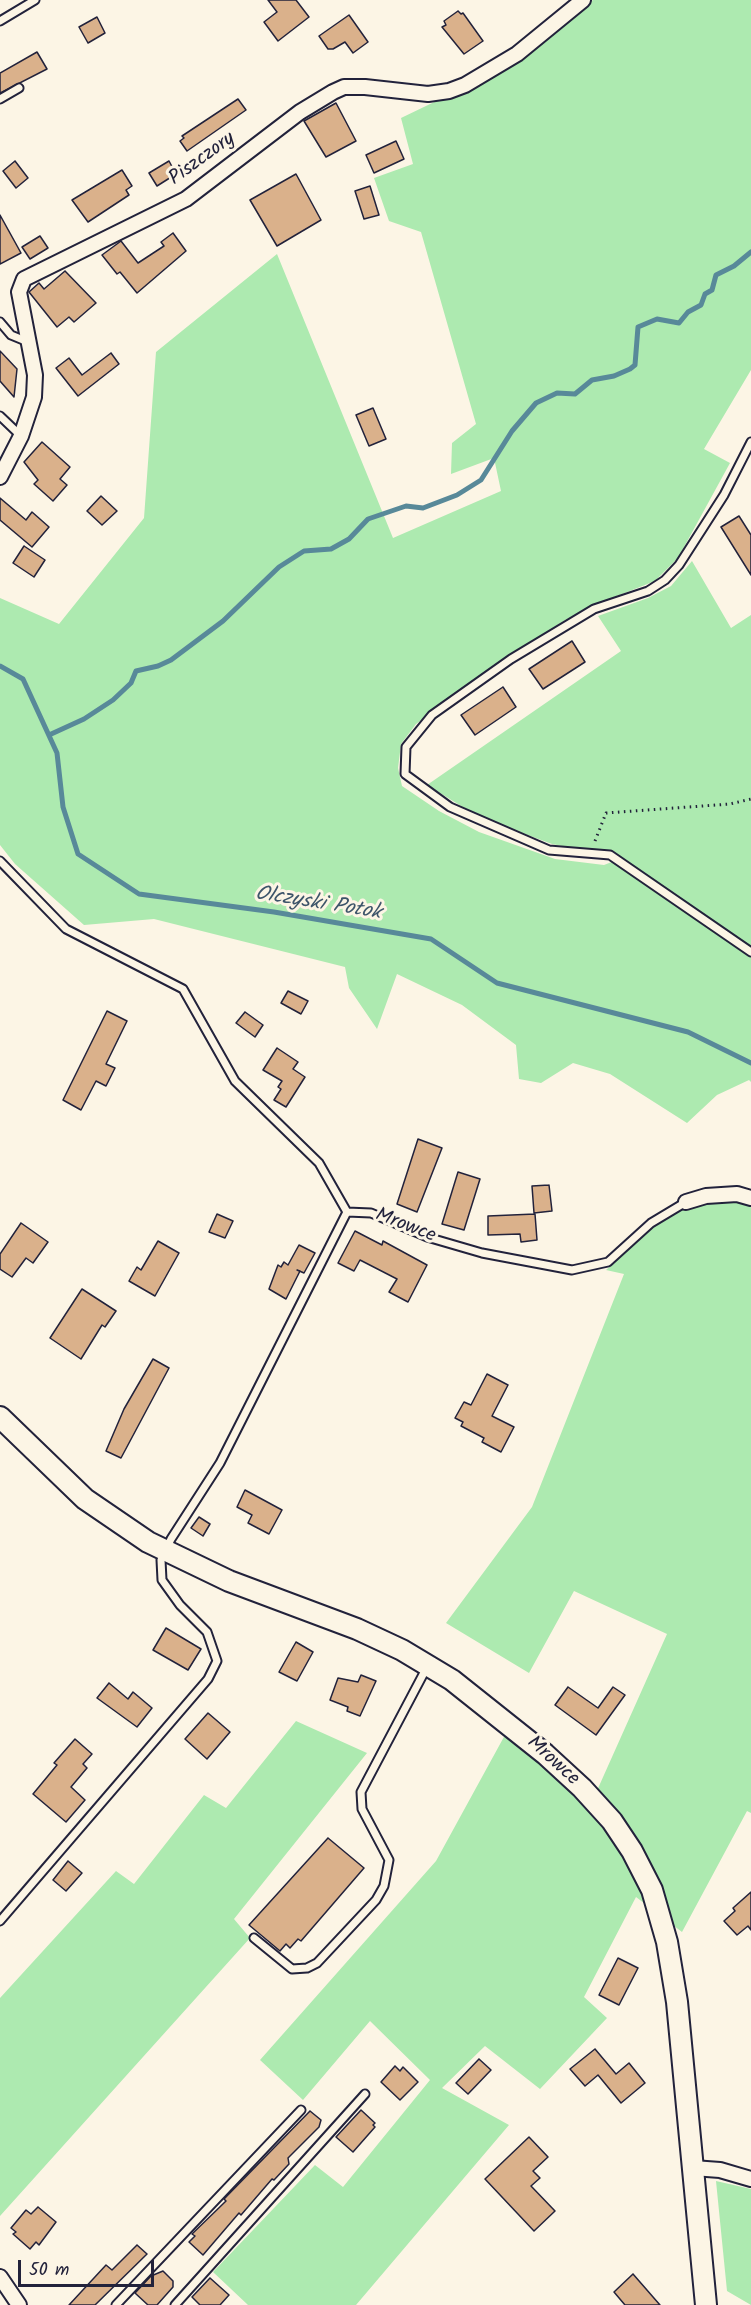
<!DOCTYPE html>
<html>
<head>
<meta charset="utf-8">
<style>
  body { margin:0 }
  #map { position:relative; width:751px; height:2305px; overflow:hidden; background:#fcf5e5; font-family:Kalam,sans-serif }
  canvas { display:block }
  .scale { position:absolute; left:18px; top:2260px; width:136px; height:27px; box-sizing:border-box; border:3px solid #22223b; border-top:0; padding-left:8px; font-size:18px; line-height:21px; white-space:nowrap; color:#22223b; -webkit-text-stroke:4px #fcf5e5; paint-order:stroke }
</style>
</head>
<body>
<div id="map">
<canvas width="751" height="2305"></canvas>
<div class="scale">50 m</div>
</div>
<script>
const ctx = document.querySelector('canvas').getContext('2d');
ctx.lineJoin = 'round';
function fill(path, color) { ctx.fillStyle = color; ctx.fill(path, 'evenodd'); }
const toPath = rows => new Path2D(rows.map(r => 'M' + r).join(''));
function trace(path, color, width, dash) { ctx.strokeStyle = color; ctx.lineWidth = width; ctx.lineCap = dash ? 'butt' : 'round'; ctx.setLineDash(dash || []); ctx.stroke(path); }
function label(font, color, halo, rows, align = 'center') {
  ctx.font = font + ' Kalam,sans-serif'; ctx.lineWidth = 6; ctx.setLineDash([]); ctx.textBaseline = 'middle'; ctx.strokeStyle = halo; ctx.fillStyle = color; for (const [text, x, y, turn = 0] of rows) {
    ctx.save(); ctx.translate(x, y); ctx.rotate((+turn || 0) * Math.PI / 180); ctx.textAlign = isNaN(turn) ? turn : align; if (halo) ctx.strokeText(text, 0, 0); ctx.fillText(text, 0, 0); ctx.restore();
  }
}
fill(toPath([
  [593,0,751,0,751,370,704,449,730,463,678,558,655,581,607,600,565,620,491,669,416,724,401,744,398,768,402,786,439,811,479,832,555,859,604,865,622,858,552,844,479,817,427,785,621,651,598,616,648,598,671,586,692,561,731,628,751,615,751,1082,749,1080,717,1095,687,1123,610,1074,573,1063,541,1083,519,1079,516,1045,462,1005,397,974,377,1029,349,988,345,967,154,919,84,925,15,864,0,845,0,598,59,624,144,518,156,352,277,254,393,538,501,491,494,458,451,474,452,443,476,424,421,232,389,221,374,178,413,164,401,118,507,67],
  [736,1199,751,1204,751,1813,747,1811,682,1932,636,1897,584,1997,607,2018,540,2089,485,2046,442,2088,509,2125,356,2305,248,2305,213,2272,315,2165,343,2187,430,2080,370,2021,303,2100,260,2060,436,1861,505,1735,591,1804,667,1634,574,1591,529,1673,446,1623,532,1507,624,1274,606,1270,658,1222,702,1200],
  [296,1721,367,1753,234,1919,250,1938,0,2216,0,1998,116,1871,134,1884,204,1795,226,1808],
  [716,2181,751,2189,751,2305,727,2291]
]), '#adeab0');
trace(toPath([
  [0,666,23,679,57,753,63,807,78,854,139,894,274,912,431,939,497,983,688,1032,751,1063],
  [49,735,84,719,113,700,131,683,136,671,158,666,171,660,223,621,279,567,304,551,331,549,349,539,368,519,406,506,423,508,457,495,481,480,512,431,536,403,557,393,575,394,592,380,614,376,630,369,635,365,638,327,657,319,679,323,688,312,701,305,705,294,712,290,716,275,734,266,751,252]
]), '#588999', 5);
const building = toPath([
  [268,0,296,0,309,17,278,41,264,22,277,12,268,0],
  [458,11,461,14,463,13,483,41,464,54,442,27,446,25,444,21,458,11],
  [349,15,368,42,353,53,345,42,333,49,328,49,319,36,349,15],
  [97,17,105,33,88,43,79,27,97,17],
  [37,52,47,69,0,93,0,73,37,52],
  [238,99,246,110,187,151,180,141,184,138,182,136,238,99],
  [336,103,356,141,326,157,304,121,336,103],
  [396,141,404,159,374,173,366,155,396,141],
  [15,161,28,178,16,188,3,171,15,161],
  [169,161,176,174,157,186,149,173,169,161],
  [122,170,132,186,126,190,129,195,88,222,72,200,122,170],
  [296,174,321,220,277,246,250,200,296,174],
  [370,186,379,215,364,219,355,191,370,186],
  [0,215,21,253,0,264,0,215],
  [173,233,186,251,137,293,120,272,117,274,102,255,121,241,138,263,164,246,161,242,173,233],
  [40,236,48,248,30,259,22,247,40,236],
  [65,271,96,303,74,322,69,317,57,327,29,292,39,283,44,289,65,271],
  [0,351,17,369,14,397,0,381,0,351],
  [111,353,119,364,78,396,56,368,69,358,82,375,111,353],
  [373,408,386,439,369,446,356,415,373,408],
  [42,442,70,467,60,479,67,485,53,501,34,484,38,480,24,462,42,442],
  [101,496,117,511,102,525,87,511,101,496],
  [0,498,26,520,32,512,49,527,32,547,0,520,0,498],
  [739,516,751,535,751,575,721,527,739,516],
  [24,546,45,560,34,577,13,563,24,546],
  [572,641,585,662,543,689,529,669,572,641],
  [503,687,516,707,475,735,461,715,503,687],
  [288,991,308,1001,301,1014,281,1003,288,991],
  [107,1011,127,1021,106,1064,115,1068,106,1086,96,1081,81,1110,63,1100,107,1011],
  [245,1012,263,1025,255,1037,236,1023,245,1012],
  [277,1048,298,1062,293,1069,305,1077,286,1107,274,1100,281,1089,278,1087,282,1081,263,1070,277,1048],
  [418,1139,442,1148,417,1212,397,1204,418,1139],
  [458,1172,480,1179,464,1230,442,1224,458,1172],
  [549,1185,552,1211,534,1213,532,1186,549,1185],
  [217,1214,233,1221,225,1238,209,1232,217,1214],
  [535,1214,537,1240,521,1242,520,1234,488,1235,488,1216,535,1214],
  [21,1223,48,1242,33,1263,26,1258,12,1277,0,1269,0,1254,21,1223],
  [355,1231,382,1245,383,1241,427,1265,408,1302,389,1292,397,1279,360,1260,354,1271,338,1263,355,1231],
  [158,1241,179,1253,155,1296,129,1281,137,1267,141,1270,158,1241],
  [299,1245,315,1253,304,1273,297,1270,300,1271,286,1299,269,1289,278,1265,281,1267,284,1262,288,1265,299,1245],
  [82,1289,116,1311,105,1327,102,1325,81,1359,50,1338,82,1289],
  [153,1359,169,1368,121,1458,106,1451,124,1409,153,1359],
  [487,1374,508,1385,492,1416,514,1427,501,1452,482,1442,484,1438,461,1426,463,1422,455,1418,464,1402,471,1405,487,1374],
  [245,1490,282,1510,269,1534,248,1523,252,1515,237,1507,245,1490],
  [199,1517,210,1524,203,1536,191,1528,199,1517],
  [166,1628,201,1649,188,1670,153,1650,166,1628],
  [296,1642,313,1652,297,1681,279,1672,296,1642],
  [361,1675,376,1681,360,1716,347,1711,348,1707,330,1700,338,1678,358,1682,361,1675],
  [109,1683,128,1699,133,1692,152,1708,137,1727,97,1698,109,1683],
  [568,1687,598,1708,613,1687,625,1695,596,1735,555,1705,568,1687],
  [208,1713,230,1732,207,1759,185,1739,208,1713],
  [75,1739,92,1754,83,1764,87,1768,71,1787,85,1800,66,1822,33,1794,57,1765,54,1763,75,1739],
  [328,1838,364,1868,301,1941,298,1939,290,1948,286,1944,280,1951,249,1925,328,1838],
  [68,1861,82,1873,66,1891,53,1880,68,1861],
  [751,1892,751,1930,748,1926,737,1935,724,1921,735,1911,733,1908,751,1892],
  [618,1958,638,1968,619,2005,599,1995,618,1958],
  [595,2049,616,2074,629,2063,645,2083,621,2103,598,2075,585,2086,570,2069,595,2049],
  [479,2059,491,2070,468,2094,456,2083,479,2059],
  [395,2066,400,2071,403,2067,418,2082,400,2100,381,2082,395,2066],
  [361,2110,375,2123,373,2125,375,2127,353,2152,336,2137,361,2110],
  [310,2111,321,2120,319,2127,288,2158,289,2164,274,2180,272,2179,241,2215,239,2213,203,2255,189,2242,195,2236,192,2234,226,2201,224,2199,310,2111],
  [529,2137,548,2157,533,2171,540,2178,531,2186,555,2211,534,2231,485,2179,529,2137],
  [38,2207,56,2222,39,2245,36,2242,30,2249,13,2234,16,2232,11,2228,26,2210,31,2214,38,2207],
  [137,2245,147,2254,95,2305,69,2305,106,2265,112,2270,137,2245],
  [163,2271,173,2281,173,2287,157,2305,148,2305,135,2293,151,2276,163,2271],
  [633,2274,660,2305,625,2305,614,2292,633,2274],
  [210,2278,229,2295,220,2305,200,2305,192,2297,210,2278]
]);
fill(building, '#dab18b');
trace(building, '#22223b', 1.5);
const lane = toPath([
  [0,21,35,0],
  [0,99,19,88],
  [0,322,11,335,28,342],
  [0,416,21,436],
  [751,442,724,495,679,565,665,580,648,591,594,609,511,659,432,715,406,747,405,774,450,807,549,850,610,855,751,952],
  [0,861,66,929,183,989,235,1081,319,1163,347,1212],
  [0,1921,208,1679,217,1661,207,1632,180,1605,162,1580,161,1560,171,1539,220,1463,347,1212,371,1213,427,1237,482,1253,572,1270,608,1262,651,1223,686,1202],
  [254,1938,292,1969,307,1968,317,1963,376,1900,384,1886,389,1860,362,1809,361,1792,427,1667],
  [116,2305,301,2110],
  [175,2305,365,2094]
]);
const street = toPath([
  [0,477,21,436,34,397,35,375,19,292,24,279,186,199,300,112,333,92,344,87,365,87,428,94,449,91,465,85,517,54,583,0],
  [686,1202,706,1196,737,1194,751,1198],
  [693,2168,720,2170,751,2179],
  [0,2277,19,2305]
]);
const secondary = toPath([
  [0,1417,85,1499,148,1542,229,1581,357,1629,402,1650,452,1680,545,1754,582,1788,612,1821,632,1851,652,1890,667,1942,677,2002,706,2305]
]);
trace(lane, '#22223b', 11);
trace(street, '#22223b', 18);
trace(secondary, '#22223b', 24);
trace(toPath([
  [595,841,606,813,730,804,751,799]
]), '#22223b', 3, [1.5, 4.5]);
trace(lane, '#fcf5e5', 7);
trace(street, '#fcf5e5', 14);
trace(secondary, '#fcf5e5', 20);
label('20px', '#22223b', '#fcf5e5', [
  ["Piszczory",203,160,-36],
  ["Mrowce",405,1227,21],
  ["Mrowce",552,1762,42]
]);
label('italic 21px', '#3d556a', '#fcf5e5', [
  ["Olczyski Potok",318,905,9]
]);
</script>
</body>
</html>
